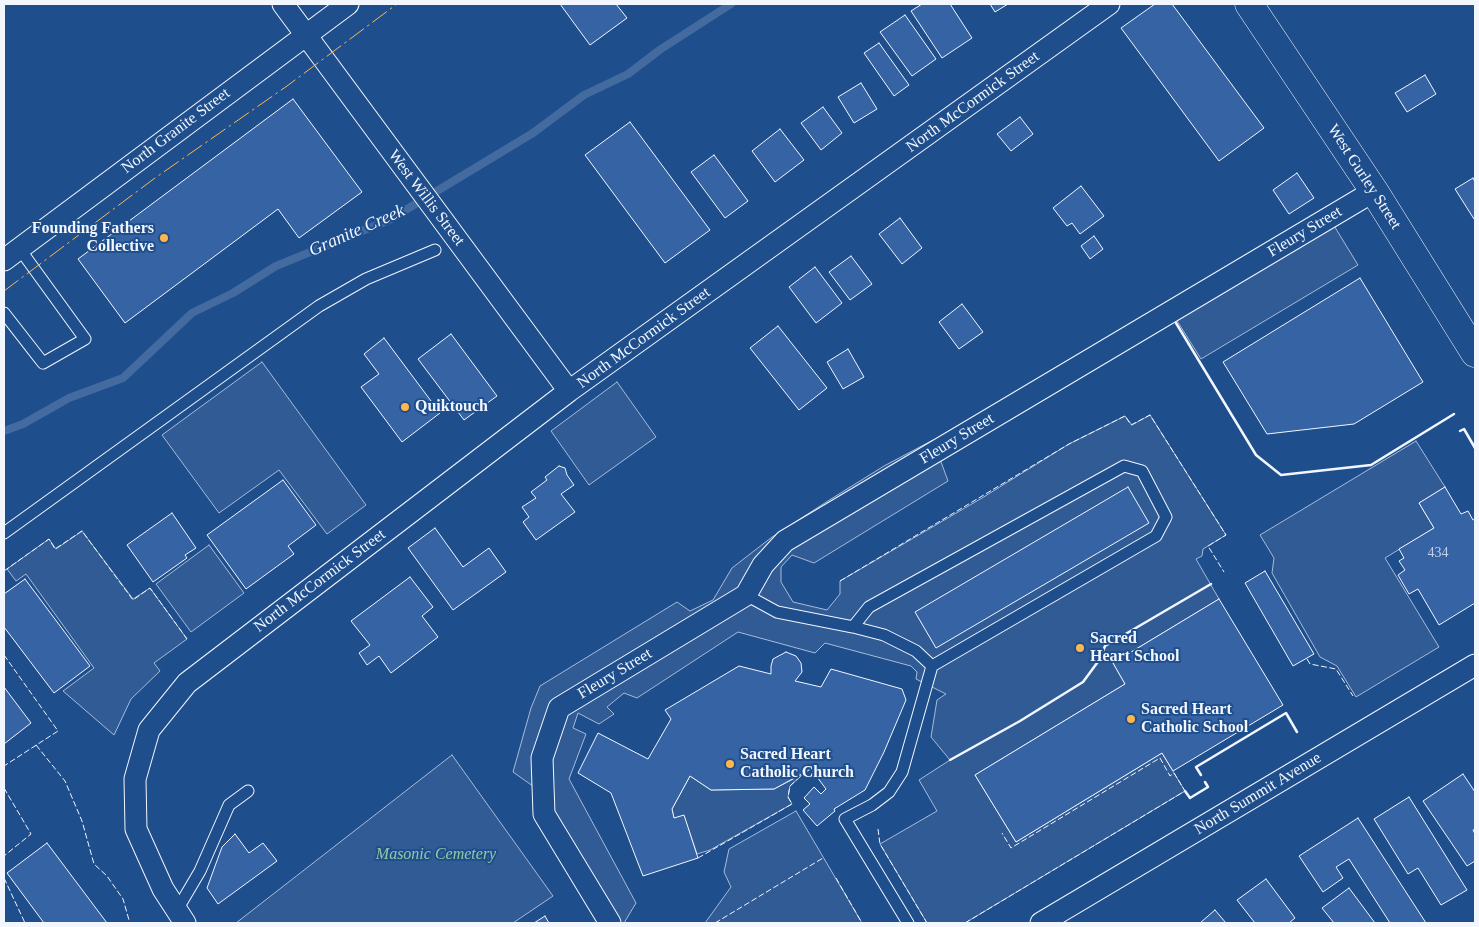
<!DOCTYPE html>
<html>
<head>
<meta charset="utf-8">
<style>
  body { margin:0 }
  #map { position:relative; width:1479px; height:927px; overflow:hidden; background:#1f4e8c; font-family:"Times New Roman",serif }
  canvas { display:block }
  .frame { position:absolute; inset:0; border:5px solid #f2f6ff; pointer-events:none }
</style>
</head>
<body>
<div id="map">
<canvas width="1479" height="927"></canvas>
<div class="frame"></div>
</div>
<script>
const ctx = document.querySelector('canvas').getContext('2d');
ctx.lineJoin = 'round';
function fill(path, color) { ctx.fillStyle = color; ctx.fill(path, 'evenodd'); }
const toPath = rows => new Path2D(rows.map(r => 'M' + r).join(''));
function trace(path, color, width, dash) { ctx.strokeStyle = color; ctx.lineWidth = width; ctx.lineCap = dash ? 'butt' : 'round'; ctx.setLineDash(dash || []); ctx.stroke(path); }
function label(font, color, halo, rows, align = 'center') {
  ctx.font = font + ' "Times New Roman",serif'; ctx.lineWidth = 4; ctx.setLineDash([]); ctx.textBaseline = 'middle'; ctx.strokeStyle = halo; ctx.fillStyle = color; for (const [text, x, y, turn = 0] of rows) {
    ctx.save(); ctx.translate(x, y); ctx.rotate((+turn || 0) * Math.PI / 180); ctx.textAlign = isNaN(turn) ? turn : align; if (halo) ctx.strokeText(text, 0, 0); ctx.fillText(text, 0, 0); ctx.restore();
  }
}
const built = toPath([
  [1333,224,1358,265,1201,359,1174,316,1333,224],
  [262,362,366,505,327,534,279,470,219,513,162,435,262,362],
  [617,382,656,437,589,485,551,431,617,382],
  [1150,415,1226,535,1203,549,1202,556,1196,559,1219,599,1113,663,1125,684,975,775,1016,842,1162,753,1185,791,965,923,927,923,880,844,937,811,919,780,950,760,931,737,937,700,946,694,916,679,917,672,911,666,825,643,815,653,738,632,637,698,624,693,607,707,614,714,599,724,578,713,573,728,586,734,569,779,636,903,624,923,615,923,551,815,547,796,513,772,531,708,540,686,677,602,690,611,713,600,732,568,772,537,831,499,884,466,933,440,948,481,814,563,792,555,781,567,781,582,793,602,827,610,840,594,840,581,982,498,1069,444,1125,416,1132,425,1150,415],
  [1416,441,1445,487,1419,503,1434,528,1385,558,1439,647,1356,697,1337,666,1320,657,1272,573,1274,558,1260,535,1416,441],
  [82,531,133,599,150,588,187,639,154,663,160,671,131,699,114,735,63,691,94,668,26,574,16,581,7,569,49,539,56,549,82,531],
  [209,545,244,593,191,632,156,584,209,545],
  [452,755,553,896,513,923,236,923,452,755],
  [803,774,790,786,788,797,792,804,710,850,697,854,684,816,674,818,672,809,690,776,711,790,774,789,803,774],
  [796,811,862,923,705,923,731,887,724,872,729,849,796,811]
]);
fill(built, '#305b95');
trace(built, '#a8bbd7', 1);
trace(toPath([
  [4,431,23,424,69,398,123,378,192,313,233,293,276,266,389,220,533,133,584,95,628,74,661,49,731,4]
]), '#446ba0', 8);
const building = toPath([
  [560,4,616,4,627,18,590,45,560,4],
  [922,4,950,4,972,38,942,58,911,11,922,4],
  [990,4,1008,4,995,12,990,4],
  [1155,4,1172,4,1264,128,1219,161,1121,28,1155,4],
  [905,15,936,59,912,76,880,32,905,15],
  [879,43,909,85,894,96,864,53,879,43],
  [1425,75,1436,94,1407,112,1395,93,1425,75],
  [861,83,877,109,854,123,838,97,861,83],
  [293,99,362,192,299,238,278,209,125,323,78,259,293,99],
  [823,107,842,133,821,150,801,123,823,107],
  [1020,117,1033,134,1011,151,997,134,1020,117],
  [630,122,710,230,665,263,585,155,630,122],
  [780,129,804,160,775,182,752,151,780,129],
  [714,155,748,201,725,218,691,172,714,155],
  [1297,173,1314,198,1289,214,1273,190,1297,173],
  [1473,178,1475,182,1475,218,1474,219,1455,189,1473,178],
  [1081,186,1104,216,1080,234,1072,223,1067,226,1053,208,1081,186],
  [900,218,922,248,902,264,879,234,900,218],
  [1094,236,1103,249,1090,259,1081,246,1094,236],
  [851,256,872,284,850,300,829,272,851,256],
  [815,267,842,303,816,323,789,287,815,267],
  [1360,278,1423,382,1354,424,1267,434,1223,362,1360,278],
  [962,304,983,332,959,349,939,322,962,304],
  [778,326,827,388,799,410,750,348,778,326],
  [451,334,497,396,464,420,418,359,451,334],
  [384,338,440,413,402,442,361,387,379,374,364,354,384,338],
  [848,349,864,377,843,389,827,362,848,349],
  [559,466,565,468,567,475,574,485,561,494,575,512,536,540,523,522,529,517,522,507,536,498,531,492,547,480,545,477,559,466],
  [283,480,316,525,288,546,294,554,246,589,207,535,283,480],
  [1128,487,1149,523,936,648,915,612,1128,487],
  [1445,487,1461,514,1468,511,1473,520,1475,519,1475,603,1439,625,1418,589,1409,594,1398,575,1405,570,1399,561,1404,558,1399,549,1434,528,1419,503,1445,487],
  [172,513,196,548,185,555,187,558,153,582,127,545,172,513],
  [435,528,463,567,489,548,506,572,453,610,408,548,435,528],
  [1265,571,1314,654,1293,666,1245,583,1265,571],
  [410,577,433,607,422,616,438,637,391,673,379,656,367,665,359,653,370,645,351,621,410,577],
  [25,579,90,666,54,693,4,627,4,594,25,579],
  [1219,599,1283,705,1173,771,1162,753,1016,842,975,775,1125,684,1113,663,1219,599],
  [786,652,796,656,801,663,802,672,795,681,821,687,831,669,902,689,906,700,884,752,865,790,834,809,835,811,817,826,803,810,810,804,804,798,814,787,821,794,826,789,811,769,774,789,711,790,690,776,672,809,674,818,684,815,698,858,643,876,611,793,578,773,598,733,648,759,671,719,665,710,739,666,771,674,771,666,773,659,786,652],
  [4,687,31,723,4,744,4,687],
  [1463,774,1475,792,1475,829,1473,830,1475,834,1475,861,1467,866,1423,801,1463,774],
  [1409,797,1467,890,1441,905,1418,868,1408,874,1374,819,1409,797],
  [1358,818,1426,923,1390,923,1349,859,1336,867,1343,878,1323,892,1299,856,1358,818],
  [235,834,249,853,263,843,277,861,218,904,207,888,222,847,235,834],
  [47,843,107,923,44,923,7,873,47,843],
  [1266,879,1295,918,1289,923,1255,923,1237,900,1266,879],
  [1349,888,1375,923,1334,923,1322,908,1349,888],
  [1215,910,1226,923,1200,923,1215,910],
  [545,916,549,923,534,923,545,916]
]);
fill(building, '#3563a3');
trace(building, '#f2f6ff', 1);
const lane = toPath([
  [4,313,43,363,85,339,19,248],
  [4,533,319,306,366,279,435,250],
  [746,595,777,612,853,627,884,635,916,651,932,666],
  [853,627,869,607,1124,466,1142,471,1166,517,1156,536,932,666,902,772,889,792,872,805,845,819,908,923],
  [177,910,200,871,229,805,248,791]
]);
const street = toPath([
  [283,4,569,391],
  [4,260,348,4],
  [185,923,163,889,136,829,135,779,149,730,187,683,569,391,1109,4],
  [610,923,544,814,542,758,559,708,746,595,763,565,785,541,1374,191],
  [1041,923,1475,665]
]);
const secondary = toPath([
  [1249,4,1374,191,1475,353]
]);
trace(lane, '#f2f6ff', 13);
trace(street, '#f2f6ff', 23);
trace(secondary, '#f2f6ff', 29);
trace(lane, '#1f4e8c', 11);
trace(street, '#1f4e8c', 21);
trace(secondary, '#1f4e8c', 28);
trace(toPath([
  [4,571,49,539,55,549,82,531,133,600,150,588,187,639],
  [840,581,1069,444,1125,416,1131,425,1150,415,1226,535,1208,546,1224,572],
  [4,655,58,731,4,766],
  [1307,659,1310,664,1336,669,1353,696],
  [36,745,65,781,82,821,94,864,107,876,123,899,129,920,129,923],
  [4,788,31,834,4,856],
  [878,829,880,844,927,923],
  [698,858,792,804,788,797,790,786,803,774],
  [4,878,25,923],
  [836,878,862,923],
  [715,923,823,858],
  [965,923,1185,791,1174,773,1170,776,1160,758,1011,848,1002,833]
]), '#f2f6ff', 1, [6, 2.5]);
trace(toPath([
  [1176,323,1256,455,1281,475,1371,465,1454,414],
  [1460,431,1464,429,1475,448],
  [950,760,1020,721,1083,682,1100,659,1105,646,1211,584],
  [1201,775,1196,767,1286,713,1297,732],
  [1185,791,1190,798,1208,787,1205,782]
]), '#f2f6ff', 2.5);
trace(toPath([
  [4,291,155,178,287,86,397,4]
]), '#ffb74d', 1, [18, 4, 2.5, 4]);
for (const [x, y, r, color] of [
  [164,238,5,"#ffb74d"],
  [405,407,5,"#ffb74d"],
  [1080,648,5,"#ffb74d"],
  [1131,719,5,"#ffb74d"],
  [730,764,5,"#ffb74d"]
]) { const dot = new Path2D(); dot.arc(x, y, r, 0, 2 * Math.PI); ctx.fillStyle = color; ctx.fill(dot); trace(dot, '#1f4e8c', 2); }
label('14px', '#c3d1e8', null, [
  ["434",1438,553]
]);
label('16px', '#f2f6ff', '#1f4e8c', [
  ["North McCormick Street",973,102,-36],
  ["North Granite Street",176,131,-37],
  ["West Gurley Street",1364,177,57],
  ["West Willis Street",426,198,53],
  ["Fleury Street",1305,232,-31],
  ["North McCormick Street",644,338,-36],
  ["Fleury Street",957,439,-31],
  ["North McCormick Street",320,581,-37],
  ["Fleury Street",615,674,-31],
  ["North Summit Avenue",1258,794,-31]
]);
label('bold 16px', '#f2f6ff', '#1f4e8c', [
  ["Founding Fathers",154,229,"right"],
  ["Collective",154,247,"right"],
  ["Quiktouch",415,407],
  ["Sacred",1090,639],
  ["Heart School",1090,657],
  ["Sacred Heart",1141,710],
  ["Catholic School",1141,728],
  ["Sacred Heart",740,755],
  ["Catholic Church",740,773]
], 'left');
label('italic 16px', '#97c8a6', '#1f4e8c', [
  ["Masonic Cemetery",436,855]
]);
label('italic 18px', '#f2f6ff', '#1f4e8c', [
  ["Granite Creek",357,231,-24]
]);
</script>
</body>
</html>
